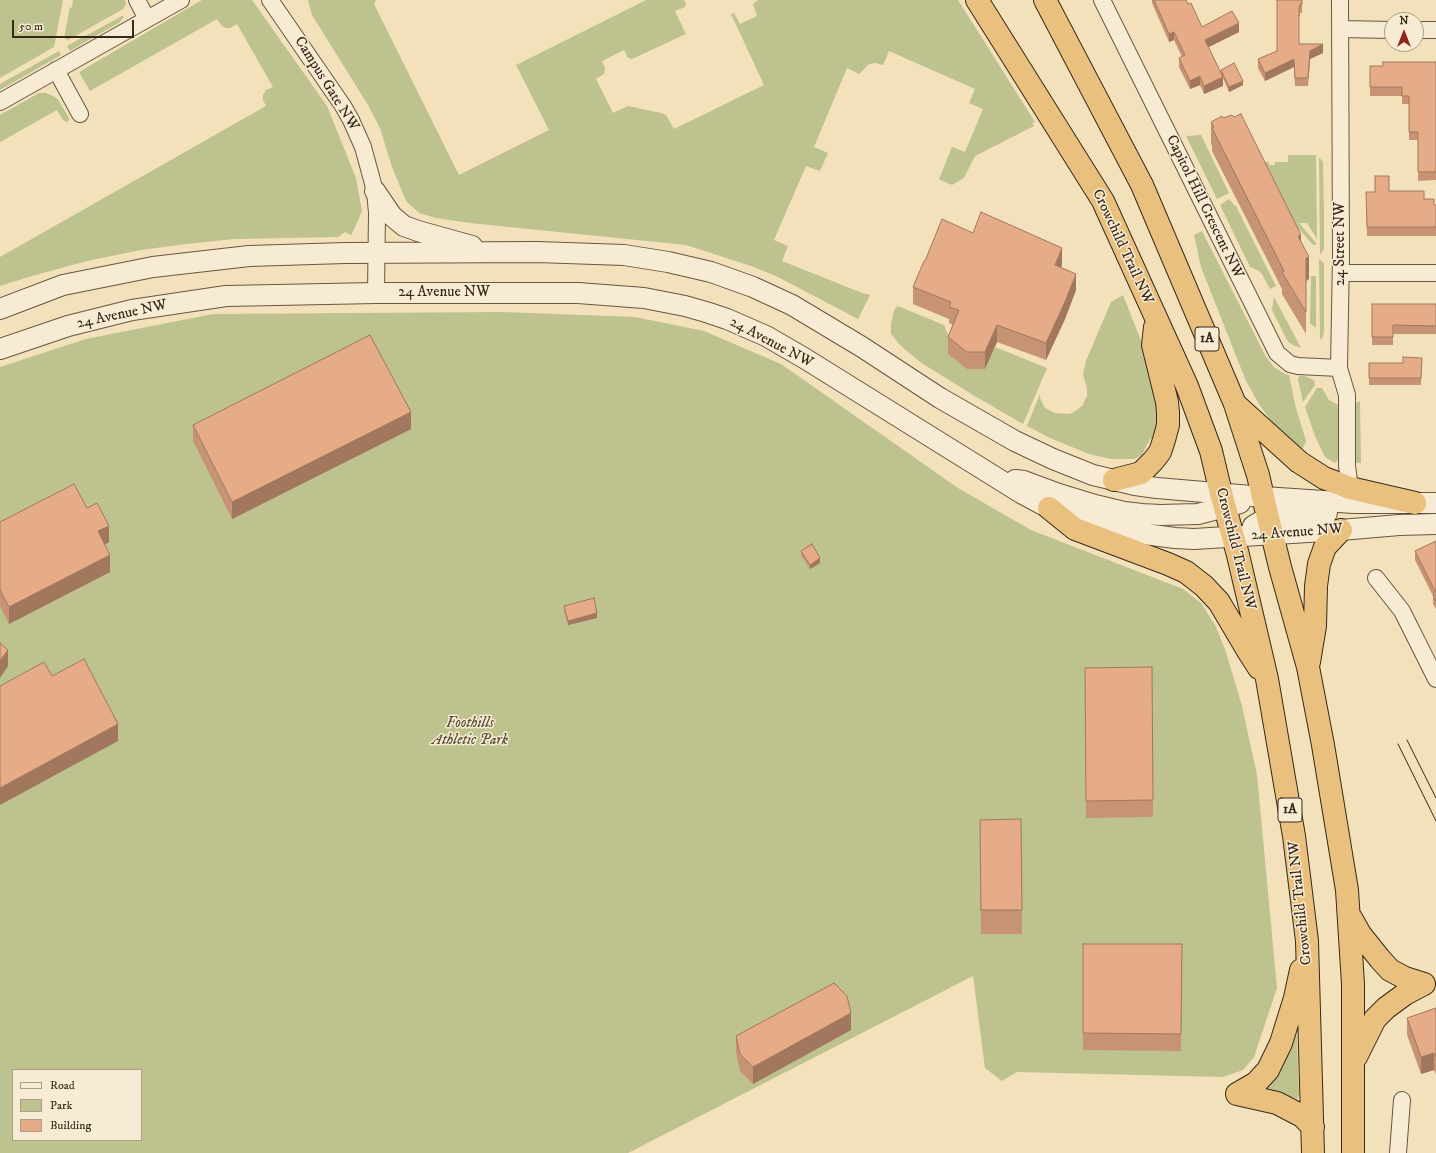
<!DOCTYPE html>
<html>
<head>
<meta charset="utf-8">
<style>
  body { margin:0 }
  #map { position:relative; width:1436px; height:1153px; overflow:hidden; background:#f3e1bb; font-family:"IM FELL DW Pica",serif }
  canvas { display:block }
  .legend { position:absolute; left:12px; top:1069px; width:130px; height:72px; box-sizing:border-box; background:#f7ecd3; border:1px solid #ab9e89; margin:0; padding:5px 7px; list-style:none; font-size:12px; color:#38281a }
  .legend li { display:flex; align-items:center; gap:8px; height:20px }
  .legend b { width:20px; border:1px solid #ab9e89 }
  .north { position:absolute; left:1384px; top:12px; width:40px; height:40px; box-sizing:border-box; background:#f7ecd3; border:1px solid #ab9e89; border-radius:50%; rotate:0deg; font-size:11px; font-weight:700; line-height:16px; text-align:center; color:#38281a }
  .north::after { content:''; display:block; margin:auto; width:14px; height:18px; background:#8f2418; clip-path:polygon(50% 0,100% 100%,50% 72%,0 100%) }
  .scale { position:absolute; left:12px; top:20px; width:122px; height:18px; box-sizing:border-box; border:2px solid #38281a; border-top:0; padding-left:5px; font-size:12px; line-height:14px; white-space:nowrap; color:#38281a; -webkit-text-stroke:3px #f7ecd3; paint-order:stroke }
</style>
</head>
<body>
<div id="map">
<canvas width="1436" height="1153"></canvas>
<ul class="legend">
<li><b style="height:5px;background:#f7ecd3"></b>Road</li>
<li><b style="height:11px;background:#bdc28f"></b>Park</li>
<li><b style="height:11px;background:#e6ab87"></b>Building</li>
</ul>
<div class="north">N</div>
<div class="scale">50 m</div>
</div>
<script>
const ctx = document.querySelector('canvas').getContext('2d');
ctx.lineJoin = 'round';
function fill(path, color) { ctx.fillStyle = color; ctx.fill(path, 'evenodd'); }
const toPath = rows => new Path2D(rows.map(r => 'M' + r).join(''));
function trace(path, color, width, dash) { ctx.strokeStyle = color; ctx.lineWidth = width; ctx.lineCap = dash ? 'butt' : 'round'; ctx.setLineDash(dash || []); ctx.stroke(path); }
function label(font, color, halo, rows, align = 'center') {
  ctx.font = font + ' "IM FELL DW Pica",serif'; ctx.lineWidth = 3; ctx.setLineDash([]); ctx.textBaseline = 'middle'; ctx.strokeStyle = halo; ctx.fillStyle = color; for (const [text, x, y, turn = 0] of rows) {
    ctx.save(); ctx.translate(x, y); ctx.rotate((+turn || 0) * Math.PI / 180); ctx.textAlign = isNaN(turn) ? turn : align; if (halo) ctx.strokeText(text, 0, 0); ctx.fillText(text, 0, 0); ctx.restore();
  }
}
fill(toPath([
  [0,0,63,0,54,47,0,78],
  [73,0,125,0,126,4,123,9,68,40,64,38,70,7,72,8],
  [202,0,252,0,327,106,356,178,362,211,353,232,351,235,345,232,338,237,235,239,186,244,141,250,87,261,32,276,0,286,0,257,266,106,263,100,263,95,266,90,273,87,237,24,230,28,225,28,222,26,217,19,90,91,79,72],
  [308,0,376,0,374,4,459,175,549,130,516,65,646,0,684,0,686,4,685,7,675,11,686,34,632,59,628,58,624,50,602,61,605,68,604,74,596,79,613,113,628,106,661,113,666,115,674,129,764,85,731,14,734,13,740,24,757,16,753,4,758,0,958,0,1035,122,1032,123,1034,126,1032,127,975,156,964,178,952,185,939,179,952,147,965,152,983,109,969,103,975,89,889,51,883,65,875,63,869,64,859,74,847,68,814,147,828,153,820,171,806,166,774,240,788,246,782,261,862,293,870,295,858,319,776,276,751,266,686,245,470,223,436,218,419,213,406,201,392,167,380,128,368,105,312,15],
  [122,16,124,16,120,22,70,51,67,46],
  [59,51,61,55,0,90,0,84],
  [39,93,46,93,55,97,59,101,69,118,69,120,67,122,63,120,57,110,0,142,0,115],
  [1201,135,1229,193,1217,199,1186,136],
  [1288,155,1316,155,1317,239,1307,223,1299,223,1317,244,1313,245,1290,219,1258,162,1269,162,1269,165,1275,165,1275,162,1288,162],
  [1319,157,1323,162,1324,216,1324,249,1320,255],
  [1229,199,1235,206,1236,206,1276,286,1270,289,1262,274,1259,271,1250,267,1220,205],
  [1202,231,1266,357,1274,367,1285,374,1289,375,1296,408,1306,441,1303,448,1300,448,1296,446,1271,421,1259,404,1246,381,1201,267,1194,235],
  [1319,259,1324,263,1324,332,1322,339,1320,339],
  [1311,276,1316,276,1316,328,1310,323],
  [1123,295,1160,389,1159,438,1150,439,1142,455,1135,459,1111,459,1089,454,1050,438,1027,426,1040,394,1040,398,1045,408,1055,413,1069,414,1074,412,1082,406,1087,396,1087,389,1083,374,1086,361,1111,302],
  [1274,297,1282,312,1301,348,1293,345,1288,342,1272,310],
  [898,306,944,325,952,344,985,369,995,347,1047,368,1023,424,973,395,920,362,900,345,891,334,891,324,894,310],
  [503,312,635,317,704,331,781,364,958,488,1031,530,1183,589,1201,603,1215,625,1225,649,1242,706,1257,775,1277,988,1254,1057,1243,1070,1223,1077,1017,1072,1002,1081,985,1068,973,976,628,1153,0,1153,0,367,86,339,213,314],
  [13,1070,141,1070,141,1140,13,1140],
  [1299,376,1305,376,1314,380,1315,385,1303,402,1298,380],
  [1317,388,1322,388,1329,400,1338,405,1339,458,1335,463,1325,457,1315,436,1305,407],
  [1360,401,1361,463,1357,463,1353,458,1355,451,1355,404],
  [1296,1025,1297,1042,1299,1096,1297,1099,1263,1089]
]), '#bdc28f');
const minor = toPath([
  [137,0,147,19],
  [270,0,343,106,351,120,363,147,375,191,377,213,376,293],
  [1102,0,1277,353,1290,364,1298,366,1339,368],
  [1340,0,1341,256,1339,368,1347,395,1347,466,1350,488],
  [1340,29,1392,30],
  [1416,30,1436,30],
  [56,70,80,114],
  [0,102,181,0],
  [1341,273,1436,273],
  [1376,578,1402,611,1436,679],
  [1398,1153,1402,1100]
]);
const tertiary = toPath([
  [375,191,392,216,404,226,418,231,472,246],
  [0,309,63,285,153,267,249,256,345,253,537,252,624,255,668,262,711,272,753,287,792,305,862,347,940,398,1015,441,1053,459,1093,475,1135,485,1157,488,1263,497,1354,503,1436,503],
  [0,349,68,326,132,310,226,296,376,293,578,293,644,298,685,306,706,312,727,319,766,336,804,358,1021,493,1049,508,1099,526,1129,532,1175,538,1194,539,1341,530,1399,525,1436,524],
  [1015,480,1024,481,1059,494,1095,505,1124,512,1142,514,1160,515,1198,514,1240,503],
  [1253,526,1268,517,1281,514,1327,513]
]);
const trunk = toPath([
  [1221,493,1238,555,1267,679,1294,836,1307,941,1313,1153],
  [1263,497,1280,567,1308,667,1323,745,1347,890,1353,984,1353,1153],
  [1049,508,1075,529,1168,564,1186,572,1204,586,1219,602,1248,651,1259,668],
  [1309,662,1315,626,1316,586,1319,564,1325,547,1341,530],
  [1351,918,1360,934,1380,959,1390,970,1405,978,1424,984],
  [1356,1057,1375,1019,1386,1008,1405,994,1424,984],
  [1237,1094,1256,1083,1268,1070,1281,1043,1295,998,1301,970],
  [1237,1094,1277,1103,1302,1116,1313,1127]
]);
const motorway = toPath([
  [977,0,1103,201,1187,386,1211,451,1221,493],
  [1045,0,1142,185,1235,404,1258,475,1263,497],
  [1236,405,1299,462,1324,478,1350,488,1415,503],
  [1114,480,1141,473,1153,461,1160,452,1164,440,1168,425,1168,412,1167,402,1153,345,1155,327]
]);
trace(minor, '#675642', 18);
trace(tertiary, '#675642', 22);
trace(trunk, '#38281a', 24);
trace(motorway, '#38281a', 24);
trace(minor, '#f7ecd3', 16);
trace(tertiary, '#f7ecd3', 20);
trace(trunk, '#eac07e', 22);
trace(motorway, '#eac07e', 22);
trace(toPath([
  [1407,740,1436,798],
  [1398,744,1436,821]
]), '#38281a', 1);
fill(toPath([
  [1152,0,1186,0,1202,27,1239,32,1208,47,1221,73,1221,70,1243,85,1229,92,1223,78,1223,86,1204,94,1200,85,1190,89,1179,67,1179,58,1182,57,1174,40,1169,42,1152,3],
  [1302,0,1302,13,1300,13,1300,16,1299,16,1299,44,1323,53,1310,59,1308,86,1295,86,1294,67,1265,81,1258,68,1258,59,1277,51],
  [1436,62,1436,180,1418,181,1418,140,1409,140,1409,104,1402,104,1402,96,1370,96,1370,66,1383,66],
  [1211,122,1301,242,1309,279,1306,281,1306,334,1282,294,1282,289,1212,151,1212,145,1211,144],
  [1389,191,1424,199,1434,205,1436,205,1436,236,1367,236,1366,192,1375,192],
  [973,233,1062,265,1061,267,1076,290,1065,319,1046,360,997,342,985,369,967,369,948,354,948,337,953,325,949,323,949,319,913,304,913,287,925,261],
  [1372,304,1436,304,1436,334,1393,334,1393,345,1372,345],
  [1422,358,1421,385,1369,385,1369,363,1403,363],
  [193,425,411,429,232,519,193,441],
  [87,508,109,542,105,545,110,572,9,624,0,606,0,522],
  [1436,541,1436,609,1433,604,1433,596,1415,560,1415,551],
  [801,551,820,563,810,569,801,555],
  [564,606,597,618,568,625,564,611],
  [1085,668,1153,800,1153,817,1086,818],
  [1021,819,1022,934,981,934,980,820],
  [1083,944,1182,944,1181,1051,1083,1050],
  [1436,1008,1436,1074,1434,1070,1421,1074,1407,1035,1407,1018],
  [851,1030,753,1084,740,1071,736,1053,736,1036]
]), '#c69374');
fill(toPath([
  [1239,23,1239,32,1205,49,1205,40],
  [1174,32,1174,40,1169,42,1169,34],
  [1323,44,1323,53,1310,59,1308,86,1310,51],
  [1294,59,1294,67,1265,81,1265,73],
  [1200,76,1200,85,1190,89,1190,81],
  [1223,77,1223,86,1204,94,1204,86],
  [1243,81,1243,85,1229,92,1229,87],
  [1301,235,1301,257,1298,236],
  [1062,248,1062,265,1055,281,1055,265],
  [1309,257,1309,279,1306,281,1306,334,1306,258],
  [1076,274,1076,290,1065,319,1046,360,1046,343],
  [997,325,997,342,985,369,985,352],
  [411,412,411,429,232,519,232,502],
  [109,526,109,542,98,548,98,531],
  [110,555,110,572,9,624,9,607],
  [820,558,820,563,810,569,810,565],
  [597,613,597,618,568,625,568,621],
  [8,650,8,666,0,678,0,661],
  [118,724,118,741,0,805,0,788],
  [851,1013,851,1030,753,1084,753,1067],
  [1434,1053,1434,1070,1421,1074,1421,1057]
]), '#a1785e');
const building = toPath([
  [1154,0,1186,0,1188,4,1191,3,1202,27,1232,11,1239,23,1205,40,1223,77,1204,86,1200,76,1190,81,1179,58,1185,55,1174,32,1169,34,1154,0],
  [1277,0,1302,0,1302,4,1300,4,1300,7,1299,7,1299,44,1323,44,1310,51,1308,78,1295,78,1294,59,1265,73,1258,59,1277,51,1277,0],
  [1383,62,1436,62,1436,172,1418,172,1418,132,1409,132,1409,96,1402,96,1402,87,1370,87,1370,66,1383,66,1383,62],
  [1234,63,1243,81,1229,87,1221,70,1234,63],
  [1241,114,1301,235,1298,236,1309,257,1306,258,1306,312,1282,272,1284,271,1212,128,1214,127,1211,122,1222,116,1223,118,1232,115,1234,117,1241,114],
  [1375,176,1389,176,1389,191,1424,191,1424,199,1434,199,1434,205,1436,205,1436,227,1367,227,1366,192,1375,192,1375,176],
  [981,212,1062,248,1055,265,1076,274,1065,302,1046,343,997,325,985,352,967,352,948,337,959,310,949,307,951,302,913,287,924,261,925,261,942,219,973,233,981,212],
  [1372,304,1436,304,1436,326,1393,325,1393,337,1372,337,1372,304],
  [370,335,411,412,232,502,193,425,370,335],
  [1403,357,1422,358,1421,378,1369,378,1369,363,1403,363,1403,357],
  [74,484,87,508,97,503,109,526,98,531,110,555,9,607,0,590,0,522,74,484],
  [1436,541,1436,593,1415,551,1436,541],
  [812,544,820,558,810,565,801,551,812,544],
  [1436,595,1436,601,1433,596,1436,595],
  [594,598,597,613,568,621,564,606,594,598],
  [0,643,8,650,0,661,0,643],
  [84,659,118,724,0,788,0,686,44,662,52,676,84,659],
  [1152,667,1153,800,1086,801,1085,668,1152,667],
  [1021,819,1022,910,981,910,980,820,1021,819],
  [1083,944,1182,944,1181,1034,1083,1033,1083,944],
  [834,983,847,996,851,1013,753,1067,740,1054,736,1036,834,983],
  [1436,1008,1436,1057,1434,1053,1421,1057,1407,1018,1436,1008]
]);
fill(building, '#e6ab87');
trace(building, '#a1785e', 1);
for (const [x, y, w] of [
  [1207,339,24],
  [1290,810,24]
]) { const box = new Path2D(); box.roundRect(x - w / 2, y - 12, w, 24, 3); ctx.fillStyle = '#f7ecd3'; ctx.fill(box); trace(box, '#38281a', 1); }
label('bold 14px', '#38281a', null, [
  ["1A",1207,339],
  ["1A",1290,810]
]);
label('15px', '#38281a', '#f7ecd3', [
  ["Campus Gate NW",326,84,58],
  ["Capitol Hill Crescent NW",1204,207,64],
  ["24 Street NW",1341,244,-90],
  ["Crowchild Trail NW",1122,247,65],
  ["24 Avenue NW",444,293],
  ["24 Avenue NW",122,315,-12],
  ["24 Avenue NW",771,343,28],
  ["24 Avenue NW",1297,533,-4],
  ["Crowchild Trail NW",1235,549,76],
  ["Crowchild Trail NW",1301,903,-96]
]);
label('italic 15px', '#594e37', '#f7ecd3', [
  ["Foothills",470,724],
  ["Athletic Park",470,741]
]);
</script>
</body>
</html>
